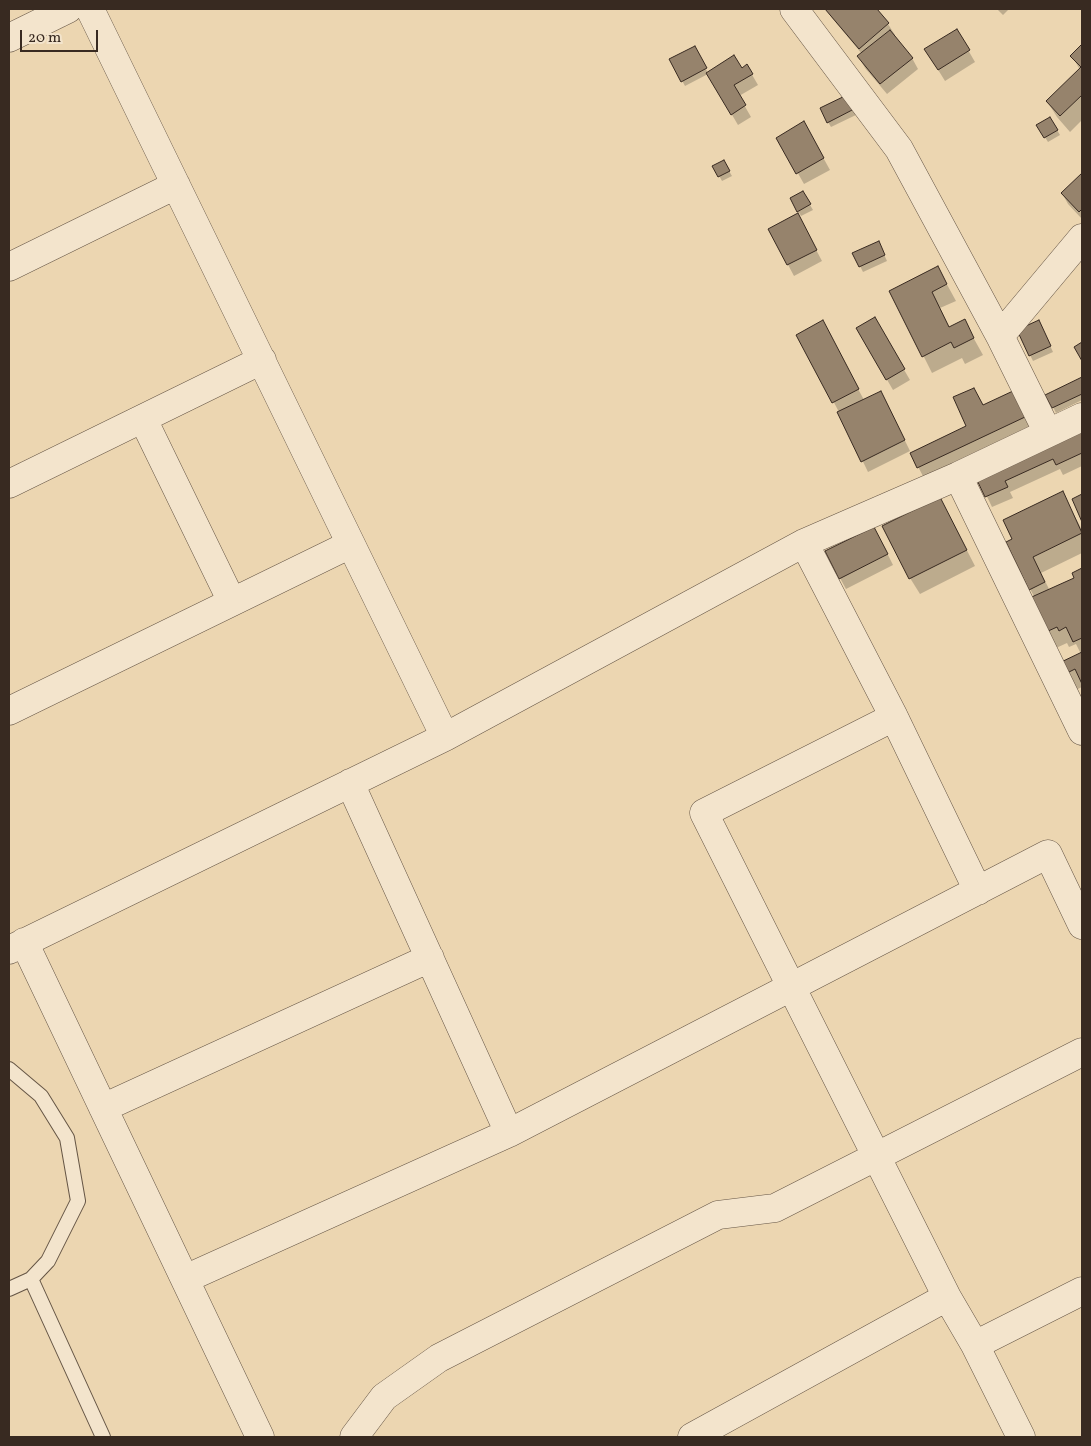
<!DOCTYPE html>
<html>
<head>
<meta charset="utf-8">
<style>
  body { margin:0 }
  #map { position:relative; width:1091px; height:1446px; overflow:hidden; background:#ecd6b1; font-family:Vollkorn,serif }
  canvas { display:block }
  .frame { position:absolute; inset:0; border:10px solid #382a21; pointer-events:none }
  .scale { position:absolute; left:20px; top:30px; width:78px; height:22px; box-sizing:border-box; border:2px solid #382a21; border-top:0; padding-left:6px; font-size:15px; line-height:18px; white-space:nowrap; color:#382a21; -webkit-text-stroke:4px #f3e4cc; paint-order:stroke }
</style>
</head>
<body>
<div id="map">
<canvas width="1091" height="1446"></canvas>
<div class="frame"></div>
<div class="scale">20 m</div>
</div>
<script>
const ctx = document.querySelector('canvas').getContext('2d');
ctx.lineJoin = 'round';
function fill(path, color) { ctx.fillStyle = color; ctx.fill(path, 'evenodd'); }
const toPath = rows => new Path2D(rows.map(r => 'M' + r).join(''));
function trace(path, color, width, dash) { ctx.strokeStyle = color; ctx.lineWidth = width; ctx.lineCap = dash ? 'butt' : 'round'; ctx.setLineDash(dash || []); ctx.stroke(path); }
fill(toPath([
  [826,9,876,9,888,24,895,35,893,36,912,58,918,69,887,94,865,68,859,57,862,54,832,18],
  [997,9,1009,9,1003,15],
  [957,31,975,62,945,81,932,60],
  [1082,46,1082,120,1070,132,1057,117,1047,101,1080,70,1072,56],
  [694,47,708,73,742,70,747,66,758,85,739,96,751,117,738,125,708,74,685,86,671,60],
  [849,95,858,114,831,127,828,122],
  [1050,118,1060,135,1048,142,1038,126],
  [804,123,830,170,804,184,778,138],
  [723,161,732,176,722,181,714,166],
  [1082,174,1082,219,1068,204,1062,193],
  [803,193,813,210,801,216,792,199],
  [803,225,822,261,794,276,769,229],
  [881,248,887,261,863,272,854,254],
  [938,268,956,301,940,308,950,328,964,321,983,355,965,364,962,358,932,373,891,291],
  [874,318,910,380,893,390,857,328],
  [1041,326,1053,352,1033,361,1018,331],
  [828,333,864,400,881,392,911,453,968,426,974,389,984,406,1022,409,1033,434,927,484,910,451,868,472,839,412,798,335],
  [1082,378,1082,400,1056,413,1047,395],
  [1082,431,1082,466,1063,475,1060,469,1010,492,1013,498,992,507,978,478],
  [1062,492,1082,530,1082,553,1041,573,1050,591,1076,579,1074,574,1082,570,1082,687,1071,692,1062,676,1081,654,1076,644,1069,647,1067,643,1056,648,1047,632,1035,598,1030,589,1014,540],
  [940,498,975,566,920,594,910,578],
  [880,539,893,565,846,589,840,578]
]), '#0003');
const building = toPath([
  [825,9,877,9,889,23,859,49,825,9],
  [957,29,970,50,938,70,924,49,957,29],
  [890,30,913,58,880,84,857,56,890,30],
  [1082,44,1082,95,1060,116,1046,101,1081,67,1070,56,1082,44],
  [695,46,707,68,681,82,669,59,695,46],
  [734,55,742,68,747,64,753,74,734,85,746,105,731,115,706,73,734,55],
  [849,94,856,108,827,123,820,108,849,94],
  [1050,117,1058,130,1044,138,1036,125,1050,117],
  [804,121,824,158,796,174,776,138,804,121],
  [724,160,730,171,718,177,712,166,724,160],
  [1082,173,1082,209,1079,212,1061,193,1082,173],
  [803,191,811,204,797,212,790,198,803,191],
  [798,213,817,250,787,265,768,229,798,213],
  [879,241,885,255,859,267,852,253,879,241],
  [938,266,947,284,932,292,949,327,965,319,974,338,954,348,951,342,922,357,889,291,938,266],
  [875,317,905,369,886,380,856,328,875,317],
  [823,320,859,389,832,403,796,335,823,320],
  [1039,320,1051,346,1029,356,1017,330,1039,320],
  [1082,342,1082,361,1074,347,1082,342],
  [1082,377,1082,394,1052,408,1045,395,1082,377],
  [974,388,983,405,1013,391,1025,417,917,468,910,453,966,426,953,397,974,388],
  [881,391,905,440,861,462,837,412,881,391],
  [1082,429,1082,453,1056,465,1053,459,1005,481,1008,487,985,497,976,478,1082,429],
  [1063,491,1082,533,1033,557,1045,582,1029,590,1006,542,1012,539,1003,520,1063,491],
  [1082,494,1082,522,1072,499,1082,494],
  [940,497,967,550,909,579,882,526,940,497],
  [874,527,888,554,839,579,825,551,874,527],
  [1082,568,1082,638,1073,642,1066,627,1059,631,1057,627,1046,632,1025,600,1074,578,1072,573,1082,568],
  [1082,652,1082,684,1075,669,1061,676,1055,665,1082,652]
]);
fill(building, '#96836c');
trace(building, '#382a21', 1);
const lane = toPath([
  [9,1069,41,1096,67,1138,78,1201,48,1261,31,1279,9,1289],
  [31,1279,103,1437]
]);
const street = toPath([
  [90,9,445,737],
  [794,9,899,149,1000,336,1048,433],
  [9,38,68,9],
  [9,267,176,185],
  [1000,336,1082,238],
  [143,419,232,602],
  [958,476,1082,731],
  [9,484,262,360],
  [804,543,894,717,978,891],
  [9,711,351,544],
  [894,717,704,813,947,1297,975,1345,1021,1437],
  [350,783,509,1133],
  [24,942,260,1437],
  [9,950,445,737,804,543,958,476,1082,417],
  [103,1108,430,958],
  [185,1279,509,1133,1048,854,1082,925],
  [975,1345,1082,1291],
  [354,1437,384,1397,439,1358,718,1215,775,1208,1082,1052],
  [692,1437,947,1297]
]);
trace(lane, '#655545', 16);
trace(street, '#655545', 29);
trace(lane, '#f3e4cc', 14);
trace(street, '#f3e4cc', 28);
</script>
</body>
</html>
